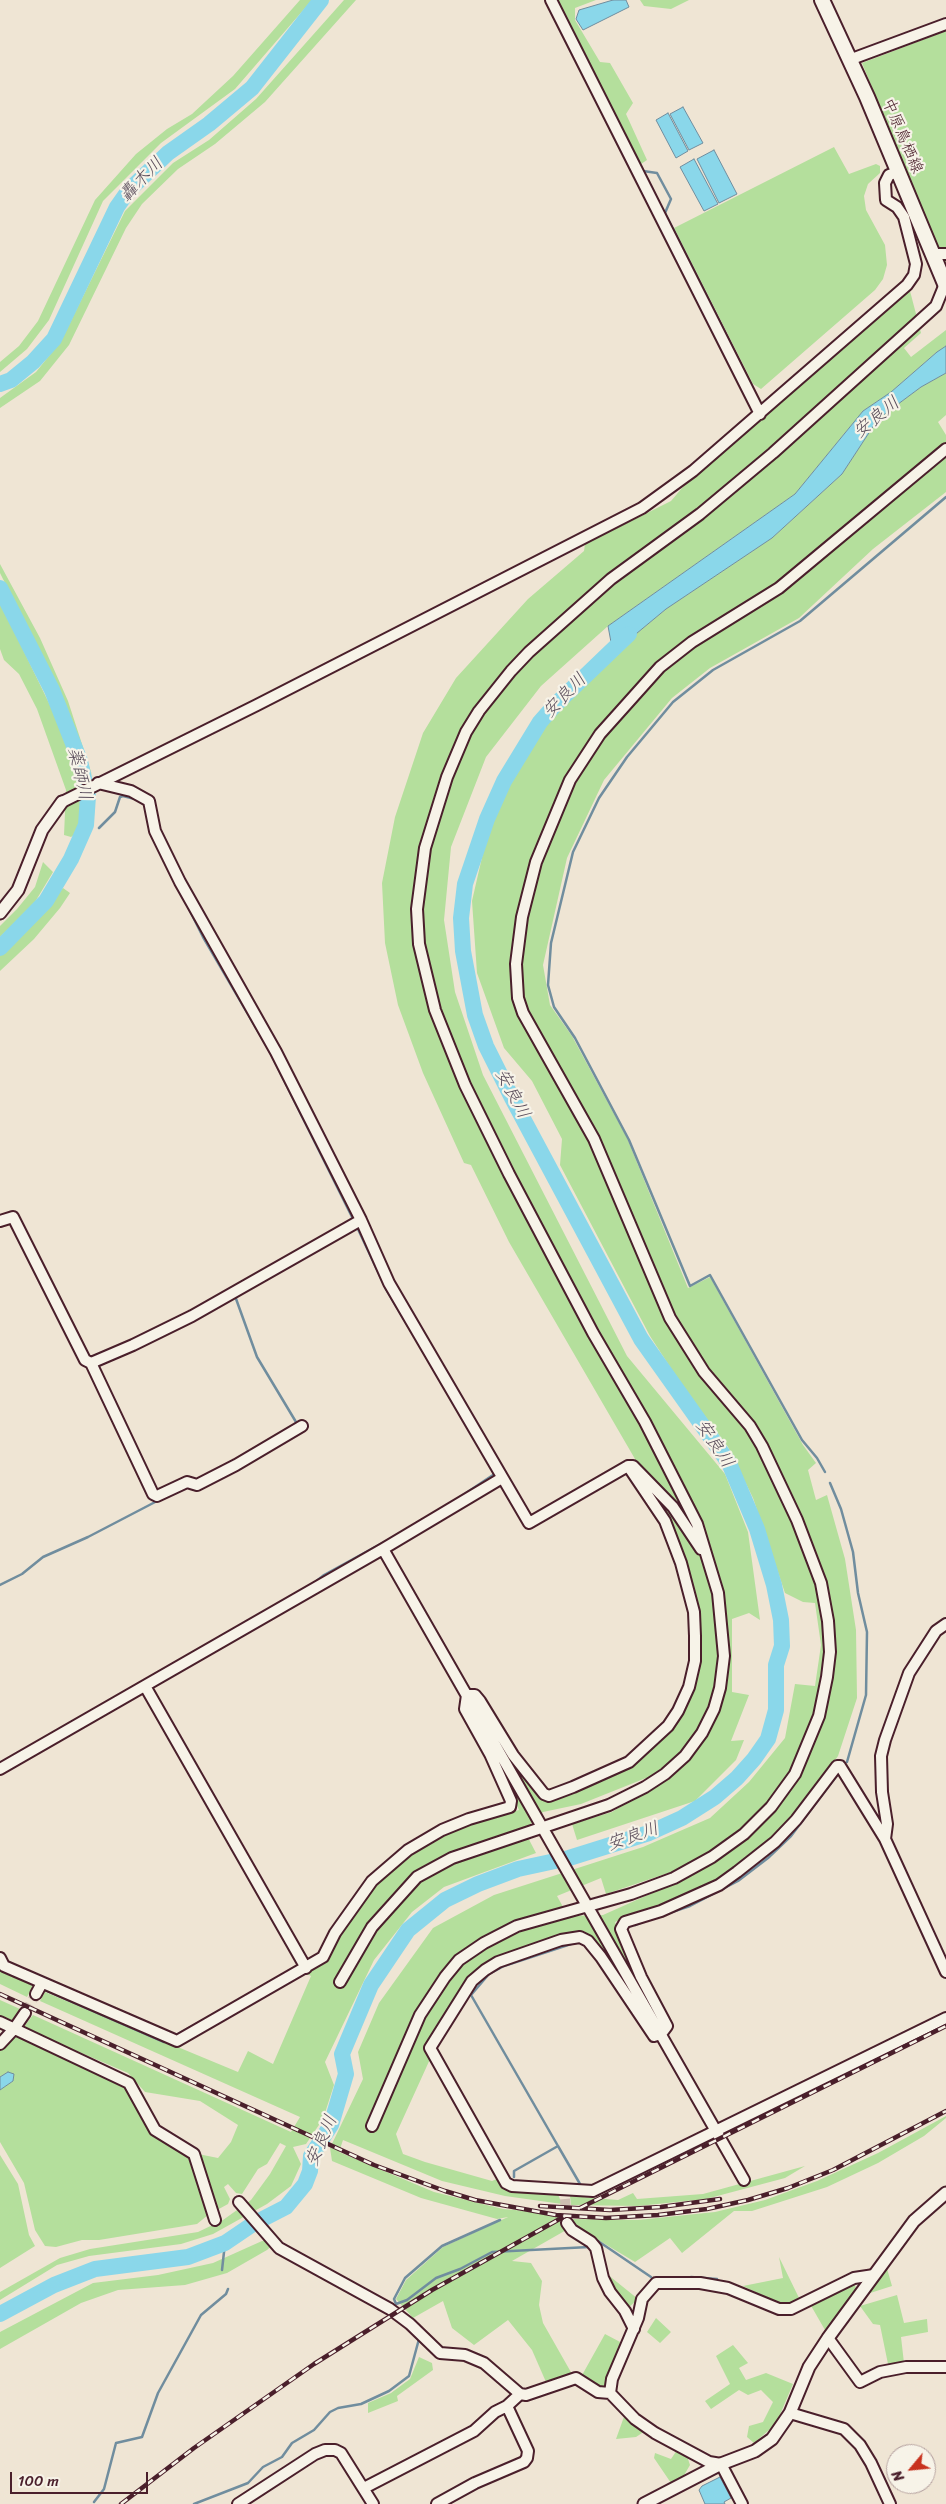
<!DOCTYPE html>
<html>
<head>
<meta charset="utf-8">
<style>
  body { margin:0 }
  #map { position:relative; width:946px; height:2504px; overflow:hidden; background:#efe5d4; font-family:Sriracha,sans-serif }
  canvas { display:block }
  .north { position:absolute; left:886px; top:2444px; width:50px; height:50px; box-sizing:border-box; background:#f7f3e8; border:1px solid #b29e9c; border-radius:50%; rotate:242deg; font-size:14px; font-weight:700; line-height:20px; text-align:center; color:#4a1f2b }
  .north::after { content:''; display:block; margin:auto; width:18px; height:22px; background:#c8321e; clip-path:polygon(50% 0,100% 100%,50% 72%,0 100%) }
  .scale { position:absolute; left:10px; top:2472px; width:138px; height:22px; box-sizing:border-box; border:2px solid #4a1f2b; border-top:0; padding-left:6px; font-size:15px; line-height:18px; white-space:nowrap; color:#4a1f2b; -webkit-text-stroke:4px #f7f3e8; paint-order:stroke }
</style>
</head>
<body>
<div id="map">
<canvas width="946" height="2504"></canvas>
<div class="north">N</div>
<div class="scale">100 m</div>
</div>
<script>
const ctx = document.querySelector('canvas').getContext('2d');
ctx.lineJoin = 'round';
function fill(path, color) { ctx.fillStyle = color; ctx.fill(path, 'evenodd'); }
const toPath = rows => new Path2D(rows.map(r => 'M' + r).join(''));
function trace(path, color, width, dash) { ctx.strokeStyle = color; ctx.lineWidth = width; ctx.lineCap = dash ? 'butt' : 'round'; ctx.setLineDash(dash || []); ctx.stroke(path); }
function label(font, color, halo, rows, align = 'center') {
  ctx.font = font + ' Sriracha,"Klee One",sans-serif'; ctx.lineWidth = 4.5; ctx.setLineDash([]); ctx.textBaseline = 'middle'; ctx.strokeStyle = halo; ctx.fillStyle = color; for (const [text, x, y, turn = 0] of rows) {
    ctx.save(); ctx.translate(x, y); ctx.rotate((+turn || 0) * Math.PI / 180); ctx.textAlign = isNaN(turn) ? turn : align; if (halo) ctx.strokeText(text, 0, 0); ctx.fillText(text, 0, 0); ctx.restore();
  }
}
fill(toPath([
  [300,0,312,0,235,89,161,143,103,201,49,320,27,349,0,372,0,362,19,346,38,321,95,200,136,154,167,129,192,114,233,76],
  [344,0,356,0,265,102,215,144,178,169,142,204,126,228,69,345,40,381,0,408,0,398,36,372,61,341,125,211,173,163,209,140,256,99],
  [558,0,596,0,575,8,575,20,600,62,610,63,633,103,626,114,647,160,641,164],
  [640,0,689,0,671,9,644,6],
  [946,31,946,268,862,63],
  [834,147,849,174,876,164,880,166,880,173,868,184,864,196,866,210,885,245,887,265,883,279,875,290,761,389,753,384,674,228],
  [910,291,921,333,904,348,911,357,946,330,946,346,937,352,891,392,863,411,795,494,608,626,541,686,486,757,451,847,444,920,455,992,483,1075,627,1356,725,1474,748,1532,760,1620,749,1613,732,1619,732,1692,749,1695,731,1741,744,1740,736,1760,695,1801,577,1840,572,1824,612,1812,657,1784,646,1778,581,1804,543,1812,524,1830,536,1853,444,1887,412,1912,374,1960,325,2062,334,2085,323,2119,306,2144,293,2147,301,2164,291,2186,267,2204,213,2234,181,2244,89,2256,57,2265,0,2300,0,2292,60,2258,90,2249,198,2232,223,2220,251,2200,270,2174,286,2146,280,2143,267,2164,258,2169,242,2194,236,2193,228,2184,224,2187,230,2199,228,2204,217,2210,198,2154,218,2158,231,2142,238,2125,200,2101,145,2092,128,2073,23,2028,33,2015,291,2132,300,2117,40,2001,45,1992,238,2072,248,2051,273,2064,311,1976,305,1973,327,1960,349,1919,378,1879,413,1850,462,1826,519,1810,489,1743,498,1739,544,1801,615,1775,638,1760,670,1728,694,1687,699,1638,693,1589,664,1512,646,1491,635,1459,509,1242,471,1165,464,1163,423,1073,398,1005,385,943,382,883,395,817,423,733,456,678,528,599,584,551,585,544,671,501,682,488],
  [946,373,946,415,938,422,946,435,946,492,873,549,799,618,710,668,672,698,604,780,567,858,543,965,550,1005,572,1036,627,1138,688,1288,710,1277,803,1445,816,1463,808,1470,816,1500,827,1495,845,1559,856,1630,857,1698,838,1756,794,1816,758,1853,711,1886,615,1922,649,2002,640,2006,584,1931,489,1963,467,1980,426,2049,431,2057,396,2134,403,2154,425,2162,492,2181,499,2178,557,2192,562,2204,505,2196,442,2181,343,2140,339,2152,434,2192,503,2209,562,2214,561,2221,568,2229,512,2261,531,2263,542,2281,539,2305,543,2323,572,2374,546,2382,532,2350,508,2320,474,2345,452,2328,443,2301,413,2318,396,2299,406,2280,443,2247,508,2217,497,2219,421,2198,332,2161,330,2148,363,2079,358,2052,379,2003,433,1928,494,1895,643,1847,710,1818,749,1782,785,1738,795,1684,815,1686,821,1645,815,1603,803,1602,785,1593,753,1498,728,1447,681,1384,650,1336,560,1165,562,1139,532,1081,504,1048,477,973,472,901,491,818,549,718,613,653,666,609,772,538,842,474,878,419,921,387],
  [683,1868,688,1877,603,1915,568,1916,557,1896,601,1878,606,1894],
  [0,564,40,638,68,701,93,778,63,700,0,573],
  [0,602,62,730,77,771,82,816,78,832,71,837,64,835,66,790,37,709,19,674,4,660,0,649],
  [43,862,53,872,32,907,0,937,0,926,17,909,35,887],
  [63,888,70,893,60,908,34,939,0,971,0,955,39,917],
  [0,1970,33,1986,27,1997,0,1984],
  [0,2000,20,2009,11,2022,0,2017],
  [13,2034,127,2087,153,2133,193,2157,208,2215,197,2224,99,2240,82,2240,56,2247,45,2246,35,2230,24,2183,0,2142,0,2090,13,2081,8,2072,0,2077,0,2048],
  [946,2116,946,2118,924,2136,878,2163,827,2187,752,2211,734,2211,682,2253,670,2238,635,2262,575,2226,573,2219,638,2220,715,2212,765,2200,817,2181,878,2153],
  [0,2155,18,2184,29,2235,35,2246,0,2268],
  [805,2166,785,2178,706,2199,638,2206,571,2205,570,2196,618,2200,633,2193,637,2199,703,2194],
  [281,2238,267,2250,227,2273,185,2285,118,2290,81,2303,0,2349,0,2332,93,2283,158,2275,213,2263,262,2241],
  [779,2257,801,2302,778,2303,743,2286,783,2278],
  [886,2265,892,2286,864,2295],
  [607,2274,638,2299,628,2308,614,2293],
  [854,2281,856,2289,825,2330,810,2304],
  [897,2295,904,2323,927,2319,928,2332,901,2337,904,2363,888,2364,880,2325,873,2324,860,2306],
  [656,2318,671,2332,660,2343,647,2332],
  [605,2334,622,2343,607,2386,600,2390,581,2377],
  [733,2345,748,2363,739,2368,746,2380,766,2373,793,2384,776,2424,754,2443,747,2437,749,2426,763,2422,773,2402,761,2390,748,2395,739,2390,711,2409,705,2401,730,2384,716,2356],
  [419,2357,432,2363,433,2370,397,2396,398,2401,368,2413,368,2403,391,2393,410,2379],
  [625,2414,645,2431,636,2437,616,2439],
  [677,2450,687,2456,690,2465,683,2477,671,2483,654,2458,655,2453,671,2459]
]), '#b4df9c');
const water = toPath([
  [613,0,626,0,629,7,583,30,576,19,579,10,613,0],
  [683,107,703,143,689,150,670,114,683,107],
  [668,113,688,151,676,158,656,120,668,113],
  [714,150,737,194,719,203,697,159,714,150],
  [694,159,718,204,704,211,680,167,694,159],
  [946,346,946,373,921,387,878,419,842,474,772,538,666,609,613,653,608,626,795,494,863,411,891,392,937,352,946,346],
  [8,2072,14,2074,13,2081,0,2090,0,2077,8,2072],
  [720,2477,731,2498,724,2502,725,2504,705,2504,699,2490,702,2486,720,2477]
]);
fill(water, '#8ad7ea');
trace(water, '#708d9e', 1);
trace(toPath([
  [591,68,643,171,657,173,671,199,665,213,751,384],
  [148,822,151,834],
  [99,828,115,812,120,797,123,796,135,799],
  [183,897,203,937,269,1050,354,1221],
  [357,1227,386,1289,408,1326],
  [235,1296,257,1357,296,1422,295,1426],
  [825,1472,817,1458,802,1440,710,1275,690,1286,629,1140,575,1038,554,1007,548,985,551,943,573,852,599,798,627,757,673,702,713,670,800,621,946,497],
  [830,1483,841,1509,853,1552,858,1593,867,1632,866,1695,847,1762],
  [454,1501,496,1473],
  [314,1583,324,1575,406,1530],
  [0,1585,22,1574,43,1557,88,1537,159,1500],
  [669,1913,690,1906,738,1881,768,1858,791,1836,838,1774],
  [635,1925,645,1921],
  [43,1989,164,2042],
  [176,2035,232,2004],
  [558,2146,580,2184],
  [514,2177,514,2171,558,2146,471,1995,489,1974,504,1966,571,1944],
  [500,2220,442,2246,405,2278,394,2299,396,2304,407,2300,436,2278,460,2269,492,2252,589,2247],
  [598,2241,651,2277],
  [222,2270,225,2243],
  [691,2277,717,2279],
  [673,2278,681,2278],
  [94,2502,104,2489,116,2443,142,2437,158,2393,201,2315,226,2294,228,2289],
  [194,2504,248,2483,263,2467,282,2457,292,2443,314,2430,330,2412,338,2408,361,2404,389,2391,409,2376,419,2339]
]), '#708d9e', 2.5);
trace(toPath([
  [0,384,11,380,33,362,54,339,117,207,129,190,168,153,209,124,252,88,321,0],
  [0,588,52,690,80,761,88,796,86,825,71,859,46,901,0,948],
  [0,2314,54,2285,95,2269,188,2257,225,2243,253,2224,286,2207,305,2184,310,2171,311,2156,331,2125,346,2074,342,2054,371,1985,408,1930,445,1900,478,1884,518,1869,569,1858,649,1833,682,1818,715,1797,737,1778,754,1759,768,1739,776,1710,776,1665,782,1646,781,1620,774,1585,757,1529,729,1463,641,1339,512,1098,486,1046,475,1015,463,951,461,918,465,884,487,819,504,781,540,722,555,705,629,634]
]), '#8ad7ea', 16);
trace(toPath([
  [25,2013,36,1994],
  [565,2199,567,2223]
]), '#cebdb2', 10, [10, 5]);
const minor = toPath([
  [551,0,760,414],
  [849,60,946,24],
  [932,254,946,254],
  [98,783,131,791,149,801,155,831,180,882,276,1052,361,1220,389,1283,529,1523,628,1466,633,1466,673,1507,701,1549],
  [62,802,257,705,642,508,693,471,907,285,914,275,916,264,904,217,897,207,886,200,885,183,889,175,898,172],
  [0,1221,13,1217,85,1360,91,1363,133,1345,192,1316,361,1220],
  [91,1363,153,1494,157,1496,187,1482,197,1485,236,1465,302,1426],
  [383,1549,744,2180],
  [145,1686,306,1968],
  [0,1769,383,1549,502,1478],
  [885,1839,887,1824,882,1792,881,1756,885,1740,909,1673,936,1631,946,1624],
  [0,1958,4,1966,177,2041,323,1957,335,1933,372,1881,408,1850,442,1830,469,1819,510,1807,511,1801,490,1754,465,1709,467,1695,475,1695,480,1701,513,1755,544,1794,549,1796,573,1787,629,1762,668,1726,678,1711,689,1687,695,1661,695,1636,694,1612,681,1563,665,1521,628,1466],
  [946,1972,885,1839,840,1766,837,1766,796,1820,775,1842,737,1872,719,1885,661,1911,625,1922,621,1929,641,1977,667,2026,661,2034,654,2036,601,1957,588,1941,580,1937,561,1940,498,1962,485,1970,472,1981,430,2048,506,2183,512,2186,593,2191,946,2018],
  [340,1982,372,1927,417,1877,452,1858,609,1805,645,1787,665,1774,685,1756,702,1733,714,1709,720,1688,724,1656,718,1593,697,1524,645,1422,593,1333,509,1174,465,1085,435,1010,419,944,417,909,425,848,447,777,466,732,479,711,511,671,529,652,611,579,700,514,773,453,936,306,945,284],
  [36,1994,42,1983],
  [0,2022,129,2083,155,2130,194,2154,215,2220],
  [0,2044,14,2029,25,2013],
  [372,2126,420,2015,445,1977,459,1960,484,1943,517,1926,631,1894,674,1878,712,1857,744,1834,771,1807,795,1774,819,1716,827,1677,830,1652,828,1621,821,1583,797,1520,762,1446,750,1426,704,1372,670,1318,594,1139,523,1013,518,998,516,964,522,917,536,862,570,780,600,734,660,667,692,642,779,588,946,449],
  [239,2202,279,2248,390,2309,410,2324,440,2353,465,2355,484,2363,520,2394],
  [567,2223,572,2230,591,2242,596,2248,603,2278,610,2292,625,2311,634,2329],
  [828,2338,860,2382,880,2372,906,2367,946,2367],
  [790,2413,844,2429,860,2445,871,2463,890,2504],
  [364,2488,474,2431,495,2412,507,2406,520,2394,526,2395,576,2378,598,2392,610,2393],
  [238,2504,315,2454,325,2450,335,2450,341,2453,373,2504],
  [437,2504,475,2483,524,2462,527,2458,528,2451,507,2406],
  [742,2504,721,2464,709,2462,655,2433,635,2419,610,2393,612,2379,638,2318,642,2299,656,2283,700,2283,728,2288,779,2309,791,2309,854,2278,874,2275]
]);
const tertiary = toPath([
  [0,913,18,890,42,830,62,802],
  [644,2504,721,2464,755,2451,772,2439,790,2413,809,2367,828,2338,914,2221,946,2193]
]);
const secondary = toPath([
  [822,0,867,97,946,286]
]);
trace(minor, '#4a1f2b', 14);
trace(tertiary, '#4a1f2b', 15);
trace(secondary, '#4a1f2b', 18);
trace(minor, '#f7f3e8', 10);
trace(tertiary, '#f7f3e8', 11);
trace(secondary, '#f7f3e8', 14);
const rail = toPath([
  [0,1994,374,2165,445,2191,475,2200,556,2215,606,2218,658,2215,707,2209,748,2200,788,2188,833,2170,946,2111],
  [540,2206,610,2210,661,2207,720,2199],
  [580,2208,946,2026],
  [121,2504,194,2448,314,2364,432,2290,565,2216]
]);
trace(rail, '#4a1f2b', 4.5);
trace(rail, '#f7f3e8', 2.5, [8]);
label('16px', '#4a1f2b', '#f7f3e8', [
  ["中原鳥栖線",902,136,67]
]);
label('italic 18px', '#5a4d5b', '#f7f3e8', [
  ["轟木川",142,180,-46],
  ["安良川",877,418,-39],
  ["安良川",565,696,-46],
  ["薬師川",79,774,77],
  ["安良川",512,1094,62],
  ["安良川",714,1444,57],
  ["安良川",633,1837,-19],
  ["安良川",322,2141,-67]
]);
</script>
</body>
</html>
